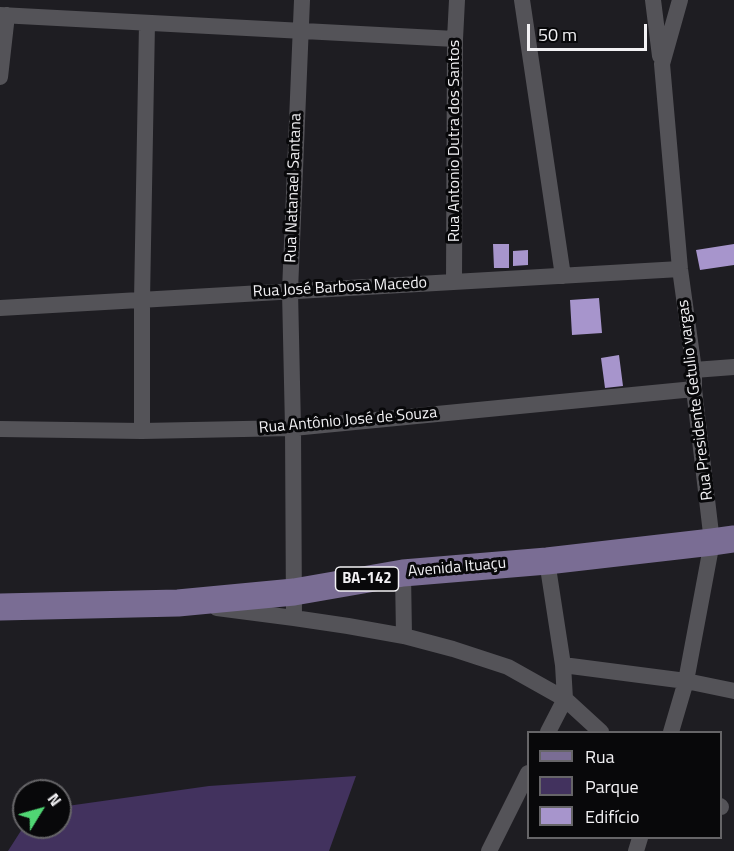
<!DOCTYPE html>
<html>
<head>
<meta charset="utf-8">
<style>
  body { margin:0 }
  #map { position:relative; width:734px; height:851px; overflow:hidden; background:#1e1d22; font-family:"Titillium Web",sans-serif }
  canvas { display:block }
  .legend { position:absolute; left:527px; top:731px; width:195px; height:108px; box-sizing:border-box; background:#08080a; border:2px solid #666568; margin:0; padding:8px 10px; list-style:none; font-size:18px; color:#f2f1f4 }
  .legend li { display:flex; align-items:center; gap:12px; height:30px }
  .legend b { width:30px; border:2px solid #666568 }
  .north { position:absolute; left:12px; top:779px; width:60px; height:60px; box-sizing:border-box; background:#08080a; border:2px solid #666568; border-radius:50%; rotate:53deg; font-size:16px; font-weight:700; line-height:24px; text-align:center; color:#f2f1f4 }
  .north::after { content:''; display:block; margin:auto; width:21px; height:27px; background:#50d674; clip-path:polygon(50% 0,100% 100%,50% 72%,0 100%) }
  .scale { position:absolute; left:527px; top:24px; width:120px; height:27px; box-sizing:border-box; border:3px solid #f2f1f4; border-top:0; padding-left:8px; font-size:18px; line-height:21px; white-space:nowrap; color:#f2f1f4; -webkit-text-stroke:4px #08080a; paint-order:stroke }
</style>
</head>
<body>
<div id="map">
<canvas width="734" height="851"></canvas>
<ul class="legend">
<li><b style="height:8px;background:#7a6d94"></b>Rua</li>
<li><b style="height:16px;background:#42325e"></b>Parque</li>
<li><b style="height:16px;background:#a795cc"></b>Edifício</li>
</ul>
<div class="north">N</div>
<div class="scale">50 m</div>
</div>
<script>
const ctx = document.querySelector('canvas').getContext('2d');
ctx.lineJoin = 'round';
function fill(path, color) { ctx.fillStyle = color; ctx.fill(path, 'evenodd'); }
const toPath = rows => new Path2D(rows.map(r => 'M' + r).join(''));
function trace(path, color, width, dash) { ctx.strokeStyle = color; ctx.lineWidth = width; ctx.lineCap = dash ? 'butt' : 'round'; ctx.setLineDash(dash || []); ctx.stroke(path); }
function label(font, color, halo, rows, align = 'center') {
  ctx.font = font + ' "Titillium Web",sans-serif'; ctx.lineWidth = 6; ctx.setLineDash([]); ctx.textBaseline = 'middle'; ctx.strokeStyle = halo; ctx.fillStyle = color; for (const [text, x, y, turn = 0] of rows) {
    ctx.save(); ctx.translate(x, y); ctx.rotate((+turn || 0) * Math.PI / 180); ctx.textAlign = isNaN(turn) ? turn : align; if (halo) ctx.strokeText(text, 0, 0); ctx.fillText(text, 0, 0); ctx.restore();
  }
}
fill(toPath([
  [356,776,329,851,8,851,24,826,60,827,60,807,209,786]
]), '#42325e');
fill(toPath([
  [493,244,509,244,509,268,494,268],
  [734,244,734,265,700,270,696,250],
  [528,250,528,265,513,266,513,251],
  [599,298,602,333,572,335,570,300],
  [619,355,623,386,605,388,601,358]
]), '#a795cc');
trace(toPath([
  [522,0,563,276],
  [653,0,660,56],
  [0,15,455,39],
  [0,77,7,15],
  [454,282,455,39,457,0],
  [0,308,680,269],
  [694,370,734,367],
  [0,429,142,431,293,428,694,389],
  [142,431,142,300,147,23],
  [547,561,563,665,565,699,548,732],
  [403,573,404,636],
  [217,608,294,618,348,626,404,636,453,649,508,667,565,699,601,732],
  [294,618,293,428,290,291,302,0],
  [563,665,686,681,734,691],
  [671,732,686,681,712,542,694,389,694,370,680,269,662,64,680,0],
  [720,806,721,807],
  [489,851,528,773],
  [636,851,640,838]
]), '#545358', 16);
trace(toPath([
  [0,607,178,603,294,592,403,573,547,561,712,542,734,539]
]), '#7a6d94', 27);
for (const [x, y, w] of [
  [367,579,63]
]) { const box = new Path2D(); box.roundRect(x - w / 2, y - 12, w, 24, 4.5); ctx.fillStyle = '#08080a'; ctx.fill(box); trace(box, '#f2f1f4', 1.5); }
label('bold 15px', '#f2f1f4', null, [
  ["BA-142",367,579]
]);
label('16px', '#f2f1f4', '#08080a', [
  ["Rua Antonio Dutra dos Santos",455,141,-90],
  ["Rua Natanael Santana",294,188,-88],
  ["Rua José Barbosa Macedo",340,288,-3],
  ["Rua Presidente Getulio vargas",696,400,-97],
  ["Rua Antônio José de Souza",348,421,-5],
  ["Avenida Ituaçu",457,568,-5]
]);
</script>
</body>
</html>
